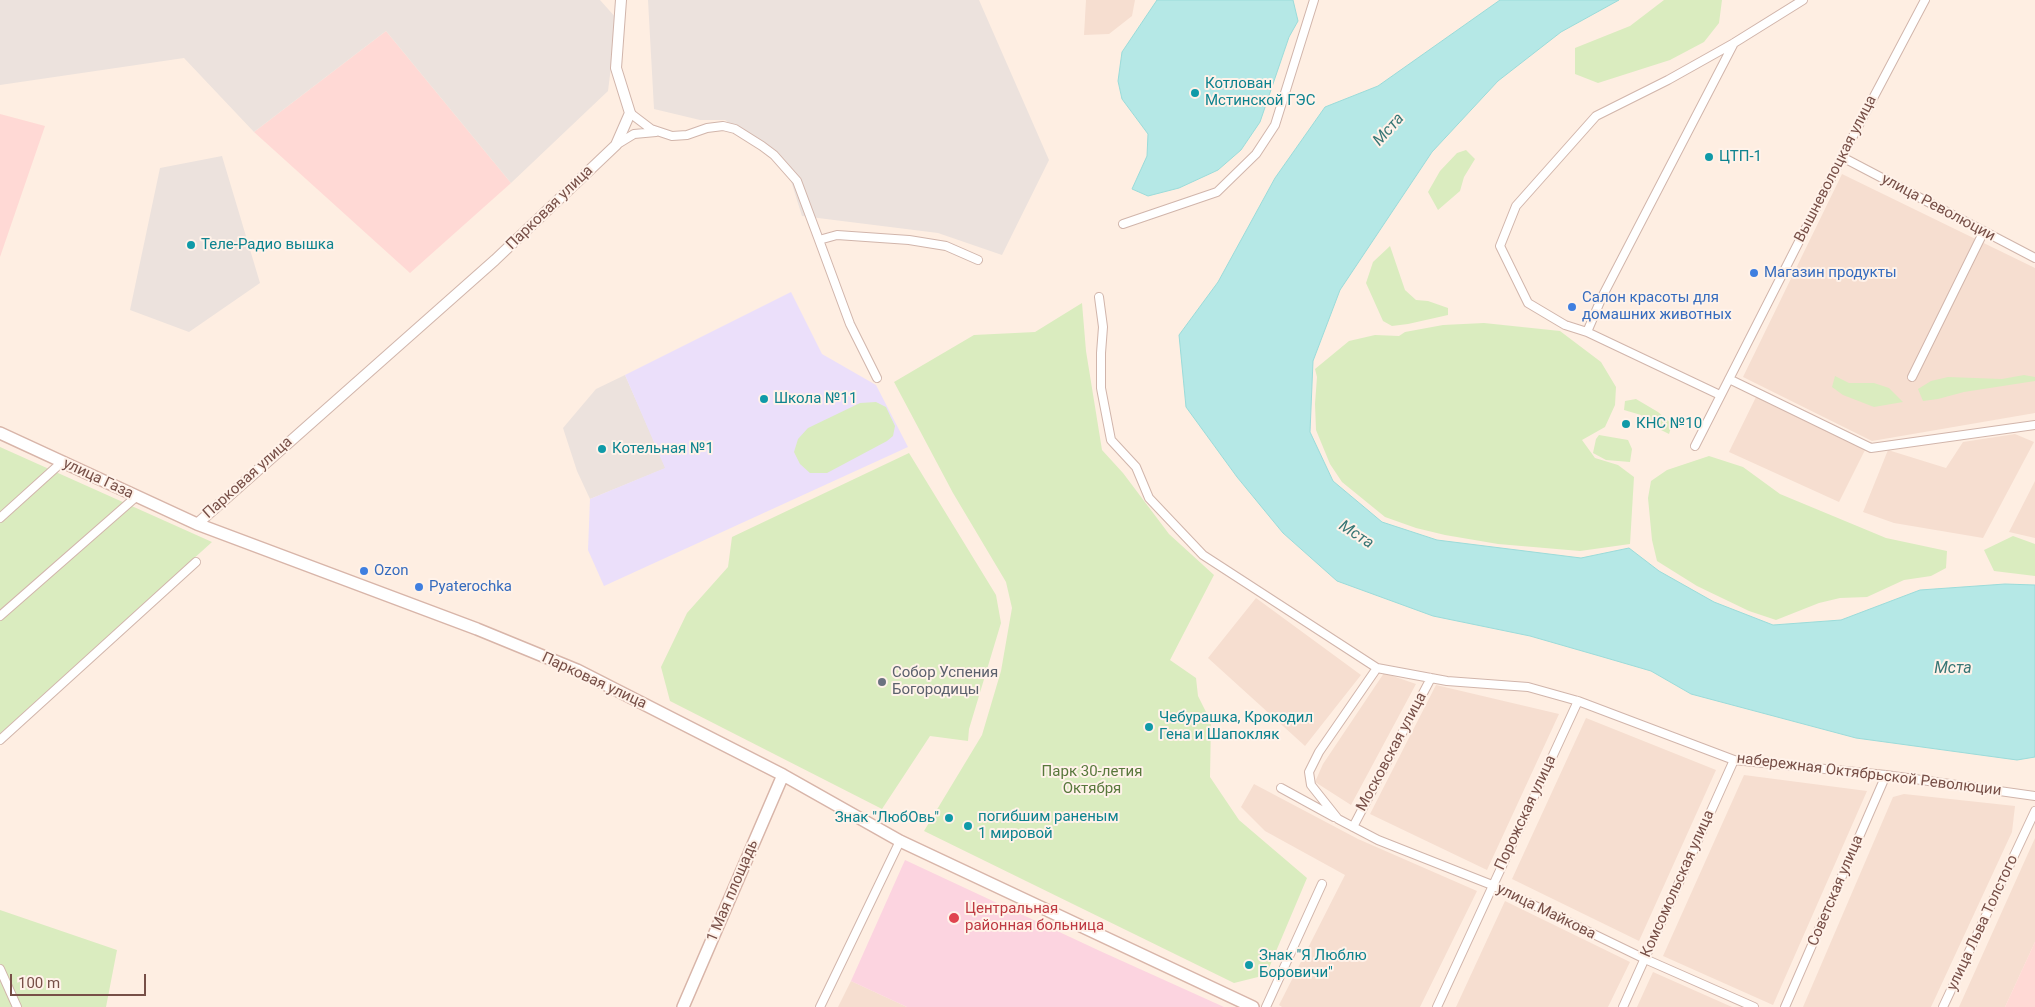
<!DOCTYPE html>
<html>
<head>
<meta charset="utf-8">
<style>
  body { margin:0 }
  #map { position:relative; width:2035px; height:1007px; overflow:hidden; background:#feeee2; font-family:Roboto,sans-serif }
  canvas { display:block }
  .scale { position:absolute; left:10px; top:974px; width:136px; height:22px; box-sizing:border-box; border:2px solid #774f47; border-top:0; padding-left:6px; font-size:15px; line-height:18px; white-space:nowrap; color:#774f47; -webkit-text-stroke:4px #fff2e9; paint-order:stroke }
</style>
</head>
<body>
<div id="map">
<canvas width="2035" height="1007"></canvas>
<div class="scale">100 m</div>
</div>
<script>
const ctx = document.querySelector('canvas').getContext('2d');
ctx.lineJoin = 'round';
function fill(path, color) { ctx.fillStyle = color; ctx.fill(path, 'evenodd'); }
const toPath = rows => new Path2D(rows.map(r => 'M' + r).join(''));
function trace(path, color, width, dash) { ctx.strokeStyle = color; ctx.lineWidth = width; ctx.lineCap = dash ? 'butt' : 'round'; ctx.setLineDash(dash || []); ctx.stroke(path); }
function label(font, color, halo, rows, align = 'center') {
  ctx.font = font + ' Roboto,sans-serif'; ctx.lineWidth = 4; ctx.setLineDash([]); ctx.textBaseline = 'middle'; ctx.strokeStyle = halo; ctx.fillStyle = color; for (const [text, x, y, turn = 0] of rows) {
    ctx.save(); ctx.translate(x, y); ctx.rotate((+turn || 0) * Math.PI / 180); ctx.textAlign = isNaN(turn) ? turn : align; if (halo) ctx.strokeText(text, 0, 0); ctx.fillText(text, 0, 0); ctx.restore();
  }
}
fill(toPath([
  [1086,0,1135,0,1132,16,1109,34,1084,35],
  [1842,174,2035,268,2035,413,1872,441,1743,377],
  [1756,397,1865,450,1839,502,1729,452],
  [2015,434,2034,442,1983,538,1894,523,1863,512,1888,450,1946,468,1963,442],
  [2035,481,2035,538,2009,532],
  [1256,598,1361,675,1305,746,1208,658],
  [1384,673,1416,684,1351,805,1315,782,1323,764],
  [1436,685,1559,714,1487,870,1370,814],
  [1586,718,1716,770,1639,941,1512,879],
  [1744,775,1867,791,1773,1005,1663,956],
  [1254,784,1358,839,1477,891,1420,1007,1282,1007,1279,1005,1345,875,1265,831,1241,807],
  [1904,794,2015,806,2012,832,1931,1007,1803,1007,1893,797],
  [2035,838,2035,942,2005,1007,1959,1007],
  [1505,901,1630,962,1608,1007,1456,1007],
  [1653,972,1732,1007,1637,1007],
  [851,981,907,1007,838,1007]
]), '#f6ded0');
fill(toPath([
  [386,31,511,183,410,273,254,132],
  [0,114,45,126,0,257],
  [2035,942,2035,1007,2005,1007]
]), '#ffd9d5');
fill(toPath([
  [0,0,600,0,617,19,608,91,511,183,386,31,254,132,184,58,0,85],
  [648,0,979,0,1049,160,1002,255,938,233,802,216,786,165,725,120,700,120,654,109],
  [222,156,260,283,189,332,130,310,160,168],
  [625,375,666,468,590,499,577,471,563,428,596,389]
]), '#ece2dd');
fill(toPath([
  [791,292,822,354,876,385,908,447,604,586,588,550,590,499,665,468,625,375]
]), '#ebdffa');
fill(toPath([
  [905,860,1100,951,1224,1007,907,1007,851,981]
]), '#fcd4e0');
fill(toPath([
  [1664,0,1722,0,1719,23,1704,42,1670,60,1598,83,1575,74,1575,48,1630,26],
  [1466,150,1475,159,1464,177,1460,191,1438,210,1428,192,1440,171,1457,153],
  [1390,246,1405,290,1416,300,1428,301,1448,308,1448,315,1408,324,1392,326,1383,321,1366,283,1373,262],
  [1082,303,1086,351,1102,450,1123,473,1169,534,1214,575,1170,660,1196,678,1198,696,1211,722,1210,777,1239,820,1307,878,1266,975,1234,983,924,831,982,735,1001,671,1012,608,1006,582,953,493,894,382,974,335,1035,332],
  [1484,323,1560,331,1601,362,1616,387,1615,405,1605,427,1582,440,1595,458,1618,465,1634,477,1630,544,1580,551,1498,544,1445,535,1416,528,1385,517,1342,482,1330,464,1316,430,1315,404,1317,377,1315,369,1349,341,1375,335,1399,336,1405,332,1443,325],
  [2024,375,2035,377,2035,381,1964,392,1938,399,1923,401,1918,389,1931,381,1948,377,2002,379],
  [1835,376,1849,383,1874,383,1889,388,1903,402,1874,407,1843,395,1832,387],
  [1636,399,1658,412,1672,424,1669,434,1653,426,1641,415,1624,410,1625,401],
  [876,402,886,407,895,426,893,436,887,441,827,473,810,473,800,464,794,452,798,439,808,428,860,403],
  [1599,435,1628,440,1632,449,1630,462,1606,460,1593,453,1596,439],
  [0,447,212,542,0,734],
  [909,453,996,595,1001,623,969,729,968,741,930,736,882,809,670,701,661,667,687,613,728,567,732,537],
  [1709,456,1743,467,1780,494,1886,538,1947,551,1946,568,1931,576,1904,580,1867,597,1840,598,1819,603,1776,620,1749,611,1697,586,1657,561,1652,540,1648,498,1651,481,1667,470],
  [2013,536,2035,544,2035,576,1994,571,1984,550],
  [0,910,117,950,106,1007,0,1007]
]), '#daecbf');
const water = toPath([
  [1157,0,1293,0,1298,21,1289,37,1260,122,1241,150,1218,170,1179,188,1148,196,1132,189,1147,156,1148,134,1122,99,1118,81,1122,52,1157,0],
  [1500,0,1619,0,1561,32,1498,81,1432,152,1340,290,1313,361,1310,432,1333,481,1382,522,1437,540,1581,558,1629,548,1659,571,1714,602,1773,625,1841,620,1920,590,2005,584,2035,585,2035,757,2017,760,1856,738,1691,694,1651,671,1603,657,1530,636,1433,616,1337,581,1283,533,1237,477,1186,407,1179,335,1218,282,1275,178,1325,107,1378,86,1500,0]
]);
fill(water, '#b5e8e6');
trace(water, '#9bdbd9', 1);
const minor = toPath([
  [630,113,651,129,672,136,687,135,707,128,723,126,735,129,762,146,774,155,797,181,819,240,837,235,909,240,946,246,978,260],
  [616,145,634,134,656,132],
  [1842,157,2035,258],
  [1123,224,1217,192,1256,154,1275,125,1314,0],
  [819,240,850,324,877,378],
  [1099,297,1103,327,1101,353,1101,388,1111,440,1136,467,1149,498,1203,555,1377,668,1447,681,1528,687,1578,701,1734,760,1886,775,2035,796],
  [1587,332,1602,297,1734,43],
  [1912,377,1983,233],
  [1729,379,1871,448,2035,425],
  [1720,395,1587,332,1565,325,1528,303,1500,246,1516,206,1596,116,1668,80,1734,43,1803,0],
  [1695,446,1842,157,1925,0],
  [0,518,62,462],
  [0,616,137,496],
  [1377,668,1319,752,1309,772,1311,785,1338,819,1378,840,1492,885,1645,959,1754,1007],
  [0,740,196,562],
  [1281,788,1334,817],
  [1353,827,1431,678],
  [0,969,17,1007],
  [820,1007,900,841],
  [1266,1007,1322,884],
  [1437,1007,1578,701],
  [1623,1007,1734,760],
  [1785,1007,1886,775],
  [1943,1007,2035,811]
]);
const tertiary = toPath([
  [197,524,495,260,616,145,630,113,616,68,621,0]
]);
const secondary = toPath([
  [0,433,197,524,477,629,577,670,783,775,900,841,1253,1007],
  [683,1007,783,775]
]);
trace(minor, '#d1b5ab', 10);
trace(tertiary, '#d1b5ab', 12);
trace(secondary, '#d8b5a9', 14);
trace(minor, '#fff', 8);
trace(tertiary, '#fff', 10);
trace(secondary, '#fff', 11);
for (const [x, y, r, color] of [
  [1195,93,5,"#0f9aa8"],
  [1709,157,5,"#0f9aa8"],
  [191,245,5,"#0f9aa8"],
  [1754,273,5,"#3f7fe0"],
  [1572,307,5,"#3f7fe0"],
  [764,399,5,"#0f9aa8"],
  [1626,424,5,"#0f9aa8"],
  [602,449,5,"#0f9aa8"],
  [364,571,5,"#3f7fe0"],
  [419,587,5,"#3f7fe0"],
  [882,682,5,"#6b7280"],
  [1149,727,5,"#0f9aa8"],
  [949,818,5,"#0f9aa8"],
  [968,826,5,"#0f9aa8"],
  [954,918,6,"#e0444e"],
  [1249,965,5,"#0f9aa8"]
]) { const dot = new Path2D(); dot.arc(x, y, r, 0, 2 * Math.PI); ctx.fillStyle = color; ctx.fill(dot); trace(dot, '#fff2e9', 2); }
label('15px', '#0d838f', '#fff2e9', [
  ["Котлован",1205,84],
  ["Мстинской ГЭС",1205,101],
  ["ЦТП-1",1719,157],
  ["Теле-Радио вышка",201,245],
  ["Школа №11",774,399],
  ["КНС №10",1636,424],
  ["Котельная №1",612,449],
  ["Чебурашка, Крокодил",1159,718],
  ["Гена и Шапокляк",1159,735],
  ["погибшим раненым",978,817],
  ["1 мировой",978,834],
  ["Знак \"ЛюбОвь\"",939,818,"right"],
  ["Знак \"Я Люблю",1259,956],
  ["Боровичи\"",1259,973]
], 'left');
label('15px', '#774f47', '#fff2e9', [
  ["Вышневолоцкая улица",1836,169,-63],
  ["Парковая улица",550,208,-44],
  ["улица Революции",1938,208,28],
  ["Парковая улица",248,478,-42],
  ["улица Газа",98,479,25],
  ["Парковая улица",594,681,25],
  ["Московская улица",1392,752,-62],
  ["набережная Октябрьской Революции",1869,775,7],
  ["Порожская улица",1526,813,-65],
  ["Комсомольская улица",1678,884,-66],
  ["1 Мая площадь",733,891,-67],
  ["Советская улица",1836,891,-67],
  ["улица Майкова",1546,912,26],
  ["улица Льва Толстого",1983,923,-65]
]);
label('15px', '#366cbe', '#fff2e9', [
  ["Магазин продукты",1764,273],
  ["Салон красоты для",1582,298],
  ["домашних животных",1582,315],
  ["Ozon",374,571],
  ["Pyaterochka",429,587]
], 'left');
label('15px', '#5b616d', '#fff2e9', [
  ["Собор Успения",892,673],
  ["Богородицы",892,690]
], 'left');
label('15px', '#58783c', '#fff2e9', [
  ["Парк 30-летия",1092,772],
  ["Октября",1092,789]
]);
label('15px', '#be3a42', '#fff2e9', [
  ["Центральная",965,909],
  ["районная больница",965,926]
], 'left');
label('italic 16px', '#377675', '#fff2e9', [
  ["Мста",1389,130,-48],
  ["Мста",1356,535,33],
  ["Мста",1953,669]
]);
</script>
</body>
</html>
